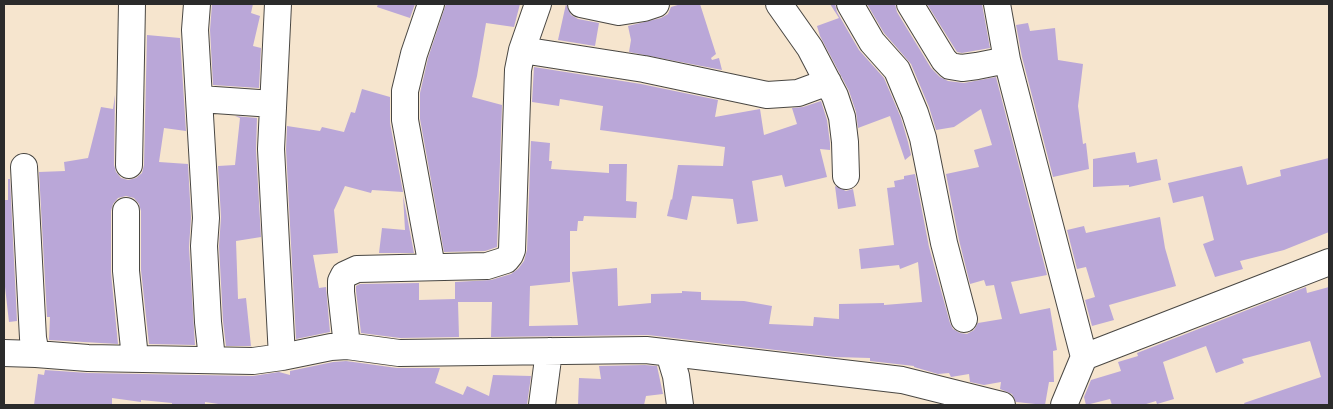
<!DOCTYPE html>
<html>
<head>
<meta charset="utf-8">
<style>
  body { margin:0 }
  #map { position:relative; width:1333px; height:409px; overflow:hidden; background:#f6e5ce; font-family:Dekko,sans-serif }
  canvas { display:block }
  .frame { position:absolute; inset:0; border:5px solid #2b2b2b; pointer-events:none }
</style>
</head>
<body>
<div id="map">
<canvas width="1333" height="409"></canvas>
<div class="frame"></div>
</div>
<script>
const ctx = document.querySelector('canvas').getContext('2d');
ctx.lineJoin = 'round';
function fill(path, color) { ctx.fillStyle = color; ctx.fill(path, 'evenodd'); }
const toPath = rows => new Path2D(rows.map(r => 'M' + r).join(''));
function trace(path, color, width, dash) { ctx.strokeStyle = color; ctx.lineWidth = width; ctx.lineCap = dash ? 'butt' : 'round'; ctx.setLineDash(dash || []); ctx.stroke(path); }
fill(toPath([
  [212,4,253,4,251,13,260,16,253,46,261,48,259,88,213,85,210,30],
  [378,4,415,4,410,18,377,7],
  [446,4,520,4,514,27,486,23,477,76,472,97,502,105,497,247,485,251,444,252,420,119,420,93,428,58],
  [566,4,571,15,578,19,599,23,595,46,558,40],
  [681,4,700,4,716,54,711,58,712,60,719,58,722,70,629,52,631,40,628,26,661,18,668,14,671,7],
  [830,4,835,4,837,12,859,50,884,78,901,118,908,142,911,155,905,160,890,116,858,128,856,112,849,91,820,36,817,26,839,18],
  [867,4,895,4,897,12,931,68,940,77,948,81,964,83,996,77,1047,275,1011,282,1020,314,1050,308,1057,350,1053,351,1054,382,1049,382,1045,405,1016,402,1012,394,1000,389,1001,382,984,385,970,382,969,374,951,377,949,373,938,374,914,367,914,366,870,361,870,358,835,357,648,335,491,337,492,302,458,302,459,337,400,338,361,333,356,291,356,286,360,284,419,283,419,300,455,299,455,282,491,280,511,274,518,269,524,261,527,250,531,140,531,141,550,143,549,161,552,161,551,169,609,173,609,164,627,164,626,201,637,202,636,218,584,216,583,221,578,221,577,231,570,231,570,282,530,286,529,326,578,325,572,272,617,268,618,306,651,303,651,294,682,293,682,291,701,292,701,300,744,301,772,306,769,324,813,326,814,317,839,319,839,304,884,303,884,305,922,302,918,262,900,269,899,265,861,269,859,249,894,245,887,188,895,187,894,181,904,179,904,176,915,174,929,247,950,323,953,329,960,333,967,334,974,330,978,323,1002,319,994,285,986,286,984,280,970,284,959,240,946,174,979,167,974,150,992,145,981,109,954,127,936,130,929,107,911,64,884,33],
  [927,4,982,4,990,48,962,53,957,52],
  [1028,23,1030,31,1055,28,1058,60,1083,64,1078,106,1083,144,1086,143,1089,169,1053,177,1022,57,1016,25],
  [147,35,180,38,186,131,164,128,159,162,188,164,191,218,189,247,195,345,149,344,141,270,141,211,139,204,134,198,126,196,118,198,113,204,111,211,111,273,118,344,49,340,50,317,47,317,39,172,65,171,64,162,88,158,101,107,113,109,115,95,114,165,116,172,121,178,128,180,136,178,142,173,144,165],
  [534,67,641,84,718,100,715,117,760,109,764,135,797,124,792,108,803,107,821,101,827,120,830,143,830,150,820,149,827,177,785,187,782,175,752,181,758,221,737,224,733,199,692,196,687,220,667,216,671,199,672,200,678,165,723,166,725,147,600,130,603,106,560,99,559,106,532,102],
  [362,89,390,97,390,123,403,192,372,190,371,193,345,186,334,210,338,253,313,255,319,288,326,287,330,332,296,339,286,149,287,126,320,131,322,127,344,132,351,112,355,113],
  [235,116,257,118,256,150,261,237,236,241,238,299,246,298,251,346,226,346,223,321,219,246,221,217,218,166,235,165,240,118],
  [1135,152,1137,163,1157,159,1161,180,1129,187,1129,185,1093,187,1093,159],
  [1329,158,1329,232,1284,250,1240,261,1243,269,1215,277,1203,244,1214,240,1203,196,1173,203,1168,183,1242,166,1247,185,1281,176,1280,170],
  [8,179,10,179,17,321,9,322,5,287,4,288,4,200,8,200],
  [835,186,846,191,853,189,856,206,838,209],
  [403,195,414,253,379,253,382,228,405,230],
  [1160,217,1165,248,1176,286,1109,305,1114,320,1092,326,1085,300,1095,297,1086,267,1077,269,1067,230,1084,226,1086,233],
  [1306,287,1307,293,1329,287,1329,405,1245,405,1244,403,1321,377,1310,341,1242,359,1244,363,1216,373,1206,346,1163,362,1174,399,1157,404,1156,401,1143,405,1112,405,1110,399,1086,405,1084,397,1091,380,1121,371,1118,362,1138,356,1137,353],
  [346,361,397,368,440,368,435,383,463,395,467,386,489,396,493,375,531,376,527,405,225,405,205,402,205,405,172,405,172,403,141,400,141,402,112,398,112,405,34,405,38,374,44,375,45,370,88,373,253,376,279,372,290,375,290,371,333,362],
  [645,365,657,366,663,394,646,396,644,405,578,405,579,378,601,379,599,366]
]), '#baa7d8');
const minor = toPath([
  [197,4,195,30,206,218,204,246,208,322,212,359],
  [278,4,271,149,282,357],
  [431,4,414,54,405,91,405,120,432,267],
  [581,4,619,12,644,8,656,4],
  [779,4,810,48,835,96,842,117,845,142,846,176],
  [850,4,872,42,897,70,915,113,923,138,944,243,964,319],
  [910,4,944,60,950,66,962,68,977,66,1007,60],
  [997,4,1007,60,1084,357],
  [522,50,644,69,767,95,798,93,828,82],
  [200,99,273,104],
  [129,165,132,4],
  [24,167,33,338,36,354,88,358,253,361,282,357,331,347,347,346,399,353,646,350,902,380,1002,405],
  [126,211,126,271,135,358],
  [347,346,341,292,341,281,344,275,357,269,487,266,506,260,510,255,512,250,518,70,522,50,538,4],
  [4,353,36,354],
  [669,353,676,376,680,405],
  [542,405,549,351],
  [1064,405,1084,357,1329,262]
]);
trace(minor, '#494743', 28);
trace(minor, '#fff', 26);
</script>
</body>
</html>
